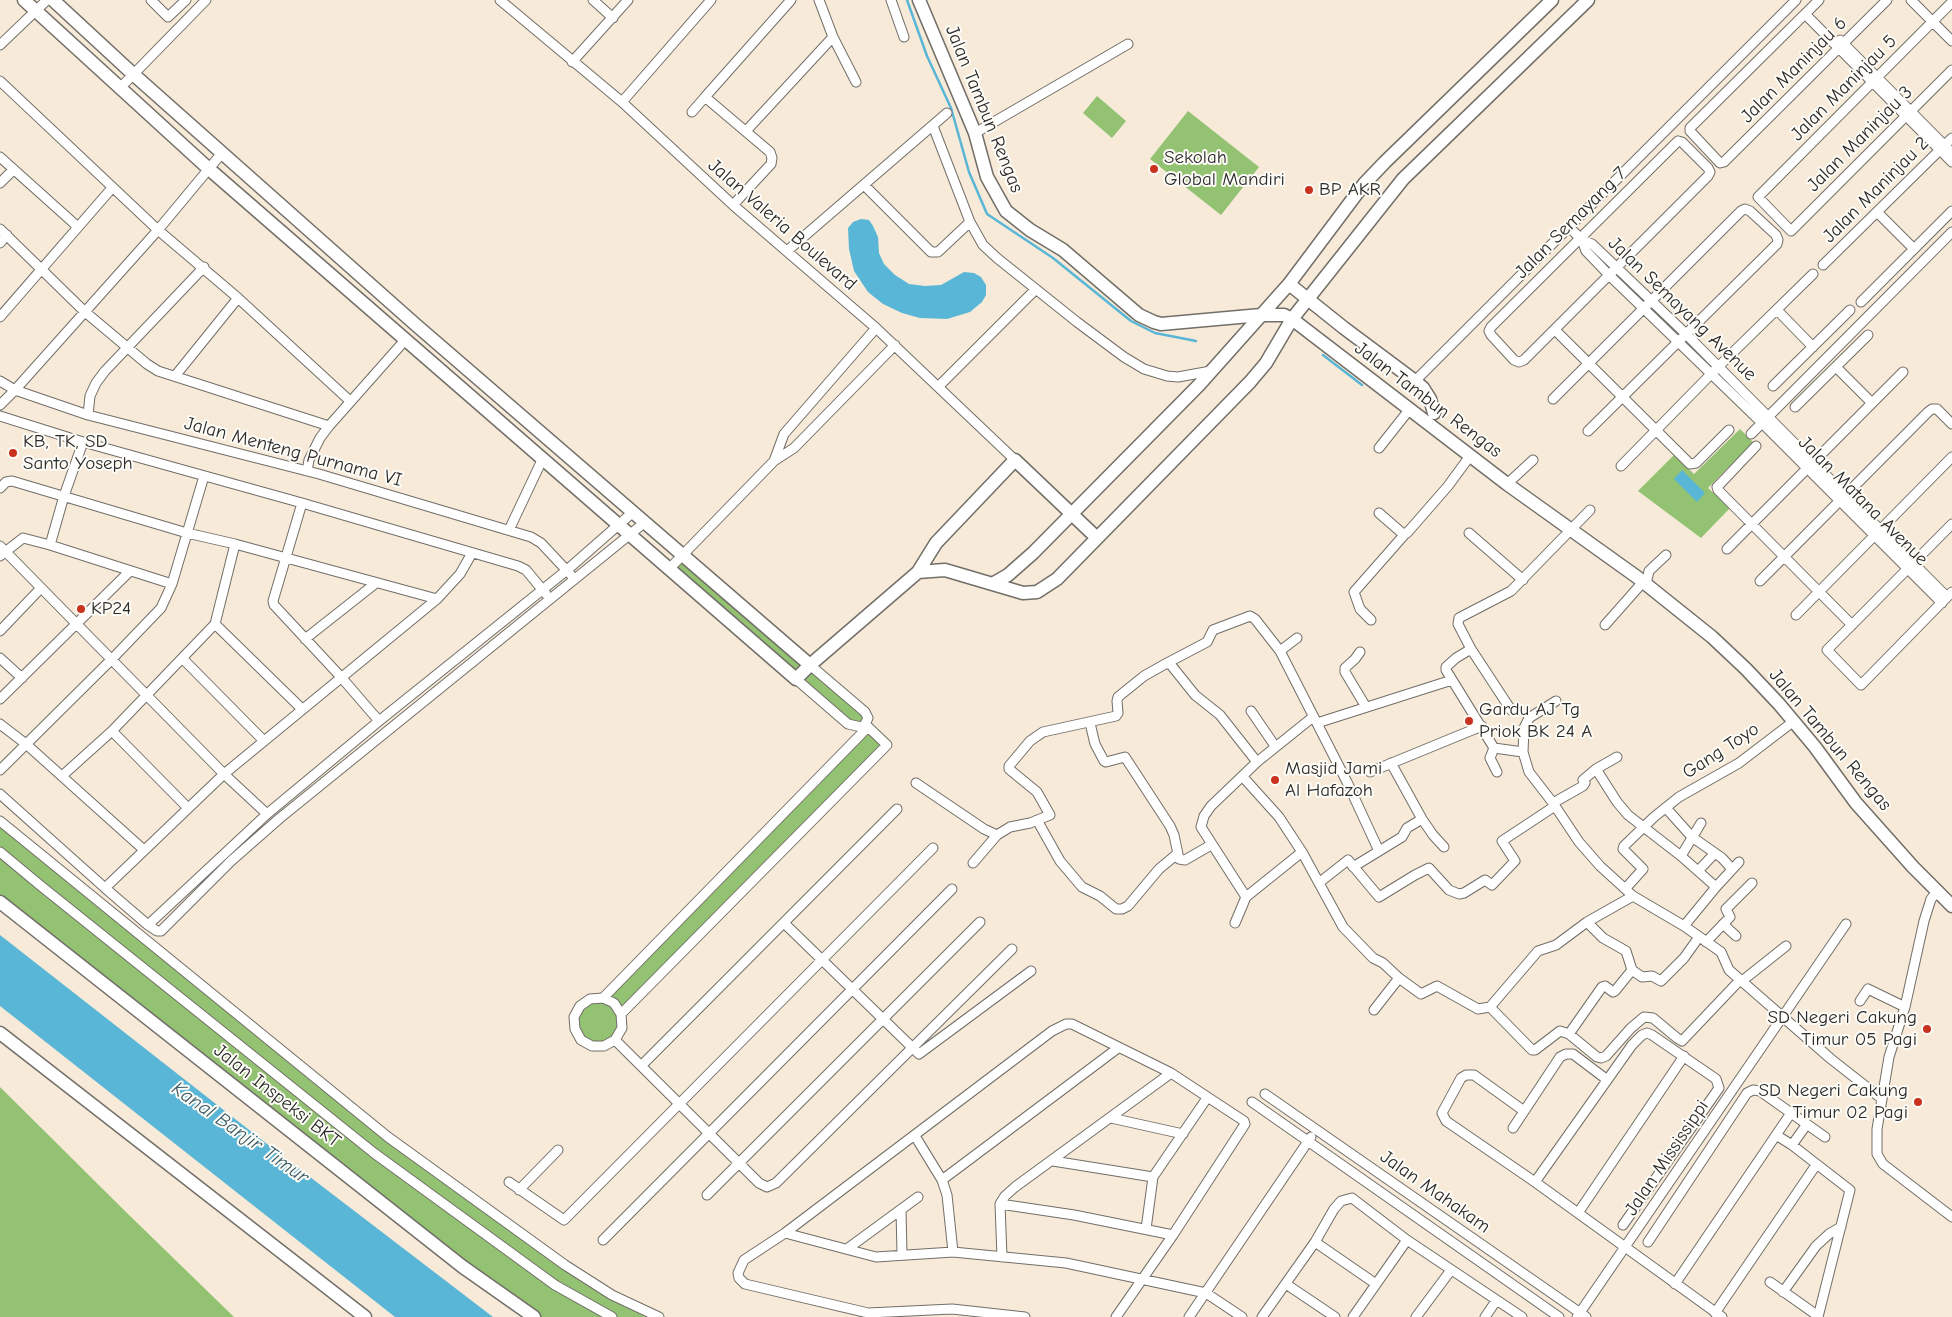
<!DOCTYPE html>
<html>
<head>
<meta charset="utf-8">
<style>
  body { margin:0 }
  canvas { display:block; background:#f7ead8 }
</style>
</head>
<body>
<canvas width="1952" height="1317"></canvas>
<script>
const ctx = document.querySelector('canvas').getContext('2d');
ctx.lineJoin = 'round';
function fill(path, color) { ctx.fillStyle = color; ctx.fill(path, 'evenodd'); }
const toPath = rows => new Path2D(rows.map(r => 'M' + r).join(''));
function trace(path, color, width, dash) { ctx.strokeStyle = color; ctx.lineWidth = width; ctx.lineCap = dash ? 'butt' : 'round'; ctx.setLineDash(dash || []); ctx.stroke(path); }
function label(font, color, halo, rows, align = 'center') {
  ctx.font = font + ' "Comic Neue",sans-serif'; ctx.lineWidth = 4; ctx.setLineDash([]); ctx.textBaseline = 'middle'; ctx.strokeStyle = halo; ctx.fillStyle = color; for (const [text, x, y, turn = 0] of rows) {
    ctx.save(); ctx.translate(x, y); ctx.rotate((+turn || 0) * Math.PI / 180); ctx.textAlign = isNaN(turn) ? turn : align; if (halo) ctx.strokeText(text, 0, 0); ctx.fillText(text, 0, 0); ctx.restore();
  }
}
fill(toPath([
  [1097,96,1126,121,1112,138,1083,113],
  [1188,111,1259,167,1221,215,1150,159],
  [1740,429,1753,442,1708,488,1730,508,1701,538,1638,491,1674,455,1694,474],
  [682,556,868,718,854,727,670,568],
  [868,727,887,745,621,1014,615,1040,592,1046,575,1029,580,1006,603,998],
  [0,821,270,1042,565,1265,659,1317,538,1317,0,902],
  [0,1087,128,1214,234,1317,0,1317]
]), '#92c272');
fill(toPath([
  [861,219,869,220,873,226,878,237,879,253,884,264,895,275,909,284,925,286,941,285,964,272,974,273,981,277,986,285,986,295,982,302,970,312,947,319,920,318,902,313,883,304,868,292,854,271,849,249,848,228,853,222],
  [1682,470,1705,493,1697,502,1674,479],
  [0,935,276,1151,493,1317,395,1317,0,1006]
]), '#59b6d7');
trace(toPath([
  [907,0,927,56,951,108,969,172,987,214,1053,258,1131,321,1155,333,1196,341],
  [1323,355,1362,385]
]), '#59b6d7', 2.5);
const street = toPath([
  [151,0,168,17,186,0],
  [500,0,622,102,733,205,876,328,1015,460],
  [593,0,613,18],
  [891,0,904,37],
  [1819,0,1690,128,1690,131,1720,163,1724,162,1887,0],
  [1911,0,1952,41],
  [1952,2,1758,197,1791,231,1952,70],
  [1805,14,1952,162],
  [833,37,856,82],
  [1840,40,1952,153],
  [0,45,47,0],
  [572,62,628,0],
  [0,81,158,230,238,298,350,401],
  [120,88,206,0],
  [622,102,711,0],
  [692,112,705,97],
  [933,126,970,222,983,245,997,258,1077,322,1124,357,1144,369,1167,376,1178,377,1211,371],
  [746,131,833,37,819,0],
  [975,133,1128,44],
  [1678,141,1682,142,1708,168,1710,172,1708,176,1524,360,1519,362,1514,360,1491,335,1489,331,1491,327,1678,141],
  [0,157,78,227],
  [0,183,13,170],
  [864,185,931,252,938,252,970,222],
  [733,205,771,164,772,158,770,152,705,97,791,0],
  [1877,212,1914,249],
  [1569,227,1582,240,1586,251,1609,275,1761,422,1942,603],
  [0,229,84,311,147,364,158,371,329,426,406,339],
  [1582,240,1592,244,1685,333,1947,597],
  [0,243,7,235],
  [787,251,947,113],
  [1823,265,1952,138],
  [1861,302,1952,211],
  [1777,310,1813,347],
  [0,317,112,188],
  [1555,330,1690,464,1696,463,1729,430],
  [1836,367,1872,403],
  [175,376,238,298],
  [0,381,15,390,88,415,319,474,531,537,541,543,571,575],
  [1415,381,1796,0],
  [939,386,1036,289],
  [1773,386,1850,310],
  [1553,399,1741,211,1745,209,1750,211,1776,235,1778,240,1777,244,1588,431],
  [0,405,15,390,158,230,222,153],
  [1795,407,1868,335],
  [88,415,90,396,96,383,105,371,204,267],
  [0,416,83,442,302,503,518,566,526,570,546,594],
  [1751,434,1952,232],
  [1756,446,1720,484,1717,487,1718,490,1852,625],
  [1379,448,1409,410],
  [774,461,784,434,876,328],
  [1621,466,1718,367,1813,274],
  [307,471,309,460,320,438,329,426],
  [1507,484,1533,460],
  [0,488,6,482,12,481,187,533,235,544,437,599],
  [302,503,273,601,274,605,341,677,379,721],
  [1590,510,1511,591,1459,618,1458,624,1471,649,1456,658,1446,667,1446,670,1494,748,1523,752,1529,772,1553,803,1579,842,1600,866,1633,896,1684,926,1721,952,1729,970,1831,1059,1882,1099],
  [1379,513,1402,533,1407,533,1448,486,1470,456],
  [1952,524,1827,650,1861,685,1952,592],
  [509,530,543,458],
  [1469,533,1523,580],
  [50,545,64,496,83,442],
  [0,546,224,774,267,814],
  [1727,549,1903,372],
  [0,556,23,538,50,545,172,584],
  [670,568,774,461,794,448,895,345],
  [1760,581,1928,412,1932,409,1937,409,1952,424],
  [1646,584,1649,571,1666,555],
  [1796,615,1952,457],
  [1371,620,1360,609,1354,592,1405,534],
  [215,624,302,709],
  [1605,625,1643,582],
  [0,631,41,588],
  [305,639,376,583],
  [1471,649,1511,710],
  [1280,651,1297,638],
  [1360,652,1355,659,1345,668,1345,672,1366,707],
  [0,658,22,678],
  [183,659,263,740],
  [1167,663,1207,642,1213,630,1250,616,1255,619,1280,651,1347,782,1379,851],
  [796,679,848,724,861,727,865,724,868,718,865,712,810,665],
  [0,699,130,571],
  [1251,711,1275,746],
  [1090,723,1095,744,1104,761,1106,762,1125,757,1170,826,1174,835,1179,859,1185,860,1211,845],
  [1317,723,1452,680],
  [0,724,26,744,144,850],
  [112,731,188,808],
  [1494,748,1490,758,1497,772],
  [1523,752,1524,728,1529,718,1556,701],
  [1617,757,1596,769,1617,802,1628,815,1681,856,1716,887,1739,862],
  [1391,763,1422,819,1433,835,1444,847],
  [0,770,112,659,161,608,172,584,204,476],
  [1370,772,1482,726],
  [62,776,112,731,215,624,235,544],
  [1243,777,1279,817,1302,852,1343,927,1373,958,1383,963,1399,978,1421,994,1437,986,1478,1009,1490,1007,1538,951,1556,945,1587,922,1633,896],
  [916,783,984,829,997,835],
  [0,794,105,888,224,774,437,599,460,574,472,553],
  [1553,803,1583,786,1585,783,1583,780,1596,769],
  [1666,808,1692,837,1722,858,1732,869],
  [1037,820,1060,861,1082,887,1100,896,1116,909,1122,909,1128,906,1159,869,1177,854],
  [0,821,388,1137,565,1265,612,1295,659,1317],
  [0,852,41,886,374,1153,555,1285,612,1317],
  [1302,852,1246,897,1201,827,1204,816,1211,806,1257,762,1313,717],
  [1681,856,1701,823],
  [973,863,997,835,1010,827,1030,823,1050,815,1037,792,1009,769,1009,766,1030,741,1043,732,1116,716,1118,713,1117,701,1118,697,1144,676,1167,663,1171,665,1195,695,1220,715,1257,762],
  [1353,867,1402,837,1407,828,1422,819],
  [1698,871,1715,853],
  [1320,882,1348,860,1379,897,1415,875,1429,868,1449,890,1459,894,1464,893,1485,880,1492,885,1515,861,1502,841,1555,806],
  [105,888,148,925,157,931,161,931,231,861,280,818,644,523],
  [1625,889,1643,869,1623,849,1624,846,1654,817,1679,797,1739,763,1794,721],
  [1937,892,1931,899,1924,921,1905,1007,1889,1057,1877,1129,1877,1154,1883,1164,1952,1217],
  [1587,922,1603,938,1626,951,1632,970,1642,977,1652,976,1661,981,1684,958,1699,937],
  [784,923,919,1054,1031,971],
  [1235,923,1246,897],
  [1723,924,1736,936],
  [148,925,267,814,379,721,567,570,632,513],
  [1684,926,1716,887],
  [1706,942,1730,917,1726,909,1752,883],
  [1632,970,1615,991,1613,992,1605,986,1602,987,1569,1034,1597,1057,1601,1058,1606,1056,1631,1028,1644,1017,1653,1018,1677,1038,1682,1041,1740,980],
  [1742,981,1786,946],
  [603,998,868,727],
  [1860,1001,1868,989,1905,1007],
  [1490,1007,1532,1050,1535,1050,1560,1031,1569,1034],
  [1374,1010,1399,978],
  [621,1014,614,1003,603,998,590,999,580,1006,574,1017,575,1029,581,1040,592,1046,604,1046,615,1040,622,1028,621,1014,887,745,865,724],
  [615,1040,759,1183,767,1187,776,1183,1012,949],
  [641,1066,897,809],
  [1265,1094,1586,1317],
  [1252,1102,1559,1317],
  [1524,1111,1474,1075,1466,1075,1461,1078,1442,1113,1446,1121,1535,1182,1722,1317],
  [1111,1118,1183,1134],
  [1513,1128,1560,1057,1566,1054,1573,1054,1606,1079],
  [1776,1135,1792,1145,1850,1190,1818,1317],
  [915,1136,942,1180,947,1195,953,1252],
  [1792,1145,1807,1124],
  [1053,1161,1153,1177],
  [942,1180,1118,1048],
  [509,1182,564,1220,933,848],
  [1535,1182,1632,1045,1642,1035,1647,1033,1652,1035,1716,1079,1719,1088,1623,1225],
  [519,1190,558,1150],
  [707,1195,980,922],
  [1000,1204,1074,1215,1173,1235],
  [901,1210,902,1255],
  [1578,1213,1684,1056],
  [1146,1229,1153,1177,1207,1098],
  [785,1233,876,1257,953,1252,1066,1263,1206,1293,1242,1317],
  [603,1240,952,889],
  [1315,1242,1376,1284],
  [1648,1242,1747,1093,1753,1090,1760,1091,1825,1137],
  [847,1249,918,1197],
  [1002,1257,1000,1204,1005,1196,1015,1187,1171,1073],
  [1770,1282,1818,1316],
  [1286,1284,1335,1317],
  [1675,1284,1791,1113],
  [1783,1292,1816,1246,1829,1234,1841,1227],
  [1715,1313,1816,1165],
  [1025,1317,952,1309,868,1313,745,1284,739,1278,738,1273,744,1260,785,1233,1052,1031,1066,1024,1072,1024,1171,1073,1244,1121,1245,1124,1173,1235,1116,1317],
  [1189,1317,1311,1137],
  [1262,1317,1315,1242,1334,1209,1341,1201,1352,1198,1407,1240,1522,1317],
  [1353,1317,1407,1240],
  [1416,1317,1451,1270],
  [1485,1317,1496,1301],
  [1577,1317,1846,924]
]);
const secondary = toPath([
  [24,0,209,169,796,679,810,665,918,572,936,543,1015,460,1097,538],
  [53,0,133,74,416,325,810,665],
  [919,0,975,133,987,177,1006,211,1030,230,1063,250,1139,315,1154,322,1161,324,1261,315,1284,315,1292,319,1507,484,1637,577,1712,637,1746,669,1779,704,1815,747,1856,803,1913,867,1952,906],
  [1289,284,1344,328,1415,381,1423,388,1430,399,1434,413],
  [918,572,945,570,1023,593,1037,592,1057,579,1250,382,1266,363,1292,319,1403,179,1588,0],
  [994,583,1008,575,1033,553,1199,385,1289,284,1364,184,1385,162,1552,0],
  [0,902,463,1267,534,1317],
  [0,1033,365,1317]
]);
trace(street, '#726e68', 11);
trace(secondary, '#726e68', 15);
trace(street, '#fff', 9);
trace(secondary, '#fff', 12);
for (const [x, y, r, color] of [
  [1154,169,5,"#c8321e"],
  [1309,190,5,"#c8321e"],
  [13,453,5,"#c8321e"],
  [81,609,5,"#c8321e"],
  [1469,721,5,"#c8321e"],
  [1275,780,5,"#c8321e"],
  [1927,1029,5,"#c8321e"],
  [1918,1102,5,"#c8321e"]
]) { const dot = new Path2D(); dot.arc(x, y, r, 0, 2 * Math.PI); ctx.fillStyle = color; ctx.fill(dot); trace(dot, '#fdfcf7', 2); }
label('19px', '#2b2b2b', '#fdfcf7', [
  ["Jalan Maninjau 6",1794,70,-45],
  ["Jalan Maninjau 5",1844,88,-45],
  ["Jalan Tambun Rengas",984,109,68],
  ["Jalan Maninjau 3",1860,139,-45],
  ["Jalan Maninjau 2",1876,190,-45],
  ["Jalan Semayang 7",1571,223,-45],
  ["Jalan Valeria Boulevard",782,225,41],
  ["Jalan Semayang Avenue",1682,309,44],
  ["Jalan Tambun Rengas",1428,400,37],
  ["Jalan Menteng Purnama VI",293,452,15],
  ["Jalan Matana Avenue",1863,501,45],
  ["Jalan Tambun Rengas",1830,740,50],
  ["Gang Toyo",1721,751,-33],
  ["Jalan Inspeksi BKT",277,1096,38],
  ["Jalan Mississippi",1667,1158,-56],
  ["Jalan Mahakam",1435,1192,35]
]);
label('19px', '#2b2b2b', '#fdfcf7', [
  ["Sekolah",1164,158],
  ["Global Mandiri",1164,180],
  ["BP AKR",1319,190],
  ["KB, TK, SD",23,442],
  ["Santo Yoseph",23,464],
  ["KP24",91,609],
  ["Gardu AJ Tg",1479,710],
  ["Priok BK 24 A",1479,732],
  ["Masjid Jami",1285,769],
  ["Al Hafazoh",1285,791],
  ["SD Negeri Cakung",1917,1018,"right"],
  ["Timur 05 Pagi",1917,1040,"right"],
  ["SD Negeri Cakung",1908,1091,"right"],
  ["Timur 02 Pagi",1908,1113,"right"]
], 'left');
label('italic 20px', '#3b5c67', '#fdfcf7', [
  ["Kanal Banjir Timur",240,1133,35]
]);
</script>
</body>
</html>
